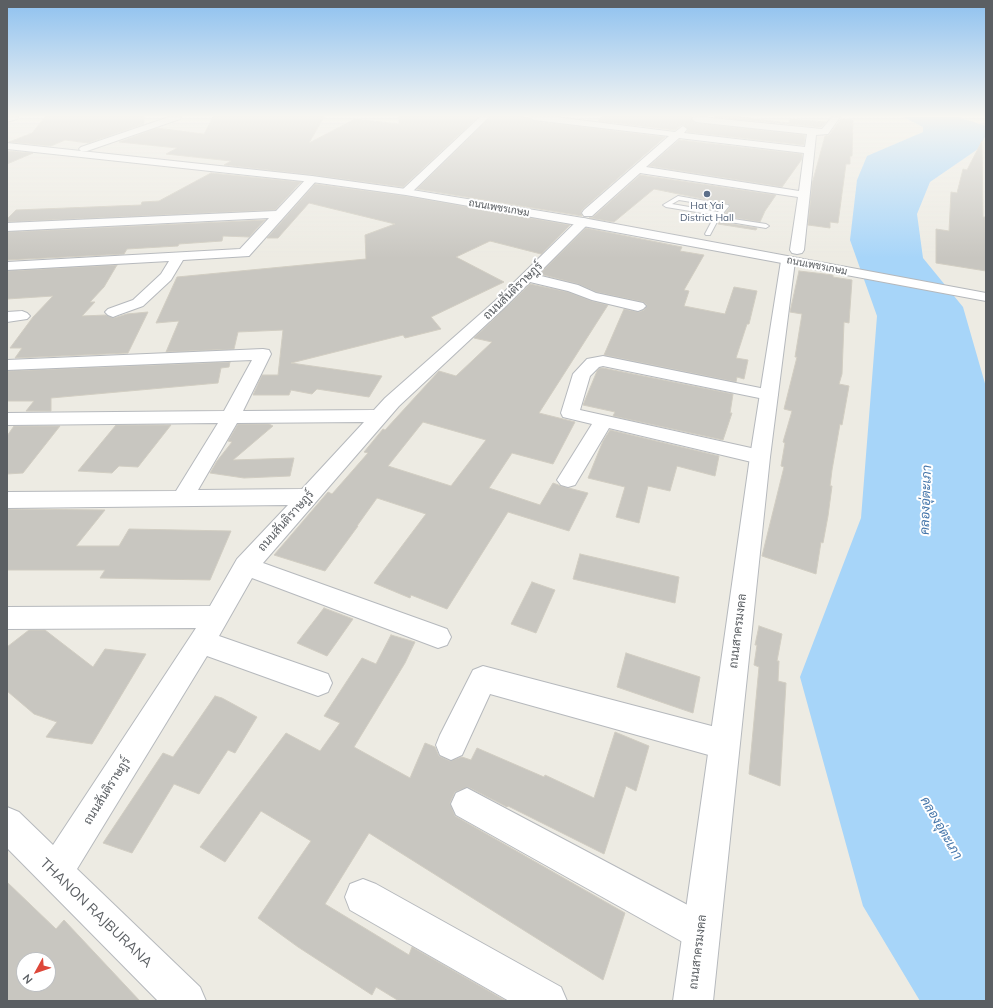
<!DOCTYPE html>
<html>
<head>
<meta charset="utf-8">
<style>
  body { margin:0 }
  #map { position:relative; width:993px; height:1008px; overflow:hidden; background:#edebe3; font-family:Mulish,sans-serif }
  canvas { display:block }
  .frame { position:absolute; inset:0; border:8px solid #5b5f63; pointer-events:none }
  .north { position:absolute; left:16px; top:952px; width:40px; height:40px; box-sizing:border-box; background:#fff; border:1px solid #bdbfc1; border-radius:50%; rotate:230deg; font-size:11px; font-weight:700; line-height:16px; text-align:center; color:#5b5f63 }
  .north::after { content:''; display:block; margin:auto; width:14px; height:18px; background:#dd4739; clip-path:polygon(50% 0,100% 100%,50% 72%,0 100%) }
</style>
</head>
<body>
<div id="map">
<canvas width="993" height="1008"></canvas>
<div class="frame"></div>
<div class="north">N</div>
</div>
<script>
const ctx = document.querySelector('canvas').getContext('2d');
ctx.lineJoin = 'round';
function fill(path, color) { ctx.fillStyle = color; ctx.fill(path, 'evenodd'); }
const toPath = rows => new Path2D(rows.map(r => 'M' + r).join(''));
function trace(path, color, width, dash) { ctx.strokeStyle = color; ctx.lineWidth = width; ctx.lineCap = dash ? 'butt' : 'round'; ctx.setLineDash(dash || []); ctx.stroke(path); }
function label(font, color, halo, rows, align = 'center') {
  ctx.font = font + ' Mulish,Sarabun,sans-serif'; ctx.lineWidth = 4; ctx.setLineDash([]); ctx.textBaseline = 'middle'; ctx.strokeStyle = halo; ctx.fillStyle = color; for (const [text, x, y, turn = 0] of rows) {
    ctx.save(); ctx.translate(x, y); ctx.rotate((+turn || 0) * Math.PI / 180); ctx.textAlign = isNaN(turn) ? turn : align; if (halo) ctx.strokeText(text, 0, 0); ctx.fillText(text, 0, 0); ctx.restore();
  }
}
fill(toPath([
  [903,117,958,117,986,126,986,135,978,149,930,182,917,214,923,258,963,307,986,387,986,1001,920,1001,863,906,800,677,861,518,877,316,850,240,857,180,867,156,923,132,923,127]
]), '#a7d5f9');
const building = toPath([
  [45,117,144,117,144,124,88,143,65,140,51,146,9,142,32,133,45,117],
  [213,117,324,117,309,143,355,119,399,124,399,117,478,117,403,187,312,175,224,165,231,161,166,154,177,148,119,142,157,128,204,134,213,117],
  [490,117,523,117,529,118,534,121,665,137,583,209,581,212,582,216,417,189,490,117],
  [602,117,692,117,691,120,696,123,805,135,804,145,687,132,688,129,683,124,675,130,598,121,602,117],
  [715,117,739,117,788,123,791,119,826,122,821,127,715,117],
  [841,119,853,120,852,156,850,156,850,164,846,164,838,223,830,222,830,228,808,225,812,184,825,136,829,135,841,119],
  [679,140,802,154,802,159,782,187,649,166,679,140],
  [982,141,983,217,985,217,986,271,936,263,936,229,949,231,951,192,957,193,963,169,967,170,982,141],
  [7,151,33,153,7,164,7,151],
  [211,173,301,182,275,210,7,222,7,219,16,210,141,205,142,202,159,201,211,173],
  [640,175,776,195,765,211,760,222,723,216,730,207,728,204,654,189,614,222,589,218,593,217,640,175],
  [315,184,406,196,570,225,541,254,490,241,456,257,504,282,431,317,441,329,405,338,403,335,291,363,382,376,369,397,317,389,312,394,291,390,289,395,253,395,262,375,278,375,283,330,238,332,234,349,166,352,179,321,156,323,177,277,366,259,365,235,395,224,309,203,278,238,267,238,315,184],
  [265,220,249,237,223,236,222,241,179,244,178,246,127,249,124,254,7,260,7,232,265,220],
  [719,222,757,228,756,230,718,224,719,222],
  [586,228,682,247,680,251,704,255,684,290,689,291,684,306,725,314,734,287,757,291,749,324,747,324,736,358,748,360,744,379,737,377,736,382,604,355,624,309,639,312,644,310,647,305,643,302,596,292,578,284,540,274,586,228],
  [117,265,104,287,90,302,95,302,82,316,106,315,114,318,127,314,148,312,128,353,15,358,22,348,10,348,33,317,53,296,7,299,7,271,117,265],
  [799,271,833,275,833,277,852,280,849,323,844,322,842,374,839,384,849,386,842,425,840,424,832,470,830,486,832,486,828,516,823,543,821,542,816,574,762,556,784,467,781,466,785,443,783,442,792,411,784,409,797,357,795,357,802,314,790,312,799,271],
  [530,284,568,292,592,301,608,305,539,413,575,422,553,464,512,453,489,488,540,505,553,483,561,486,588,493,569,531,508,512,447,609,411,595,410,598,374,583,426,514,377,498,357,526,358,526,325,571,274,555,328,492,332,494,368,453,364,452,383,429,385,430,439,371,456,376,492,342,474,338,530,284],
  [423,422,486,440,451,486,388,466,423,422],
  [230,362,229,367,221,368,218,383,51,398,51,411,26,411,34,401,7,401,7,371,230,362],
  [600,368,603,368,733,394,730,413,732,413,723,440,613,416,615,412,583,405,597,371,600,368],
  [238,424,269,424,273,426,233,460,294,458,290,476,244,478,210,473,217,461,232,442,228,441,238,424],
  [116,425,171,425,138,467,119,466,112,473,78,471,116,425],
  [14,426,60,426,23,473,7,474,7,436,14,426],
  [610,430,719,456,715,476,677,466,670,491,648,486,639,523,616,517,625,487,588,478,603,441,610,430],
  [7,509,105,510,76,546,119,546,129,529,231,531,210,580,100,578,105,570,7,570,7,509],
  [580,554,679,577,675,603,573,579,580,554],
  [532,582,555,590,536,633,511,624,532,582],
  [324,608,353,619,327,656,297,643,324,608],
  [759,626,782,634,777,661,779,661,778,681,786,683,780,786,749,774,759,667,754,665,757,645,755,645,759,626],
  [29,630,45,630,93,667,105,649,146,654,92,744,46,737,57,722,34,714,7,691,7,647,29,630],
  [391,635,415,642,405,663,354,747,410,778,425,743,435,747,439,756,450,761,462,757,471,760,477,748,544,777,545,775,594,798,615,732,649,746,636,791,626,786,604,854,508,806,507,807,468,787,455,792,450,803,455,816,625,913,603,980,369,833,325,904,409,955,412,947,506,1001,399,1001,376,987,372,995,298,947,258,918,311,841,261,811,225,862,200,847,286,733,320,751,340,723,324,716,362,658,376,664,391,635],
  [626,653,700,677,693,713,617,687,626,653],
  [215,696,222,698,257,717,235,753,228,750,199,794,174,784,132,853,103,843,163,753,173,757,215,696],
  [7,882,56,929,64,920,140,1001,7,1001,7,882],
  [24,960,48,960,48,984,24,984,24,960]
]);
fill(building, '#c8c6c0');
trace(building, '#d1cdc2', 1);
const service = toPath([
  [678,196,728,205,729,206,720,217,766,224,769,226,766,228,718,220,710,235,706,235,705,234,715,215,666,207,663,205,678,196],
  [679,200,722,207,718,212,672,204,679,200]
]);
const minor = toPath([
  [169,117,181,117,180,119,87,151,81,151,79,149,81,147,169,117],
  [530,117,555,117,675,132,683,126,687,129,684,133,805,147,807,134,696,122,692,119,694,117,701,117,822,129,832,117,840,117,828,134,816,135,804,250,802,253,797,254,792,253,790,250,798,197,640,173,592,216,584,216,582,213,584,210,669,136,534,120,530,117],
  [679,138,804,153,799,191,646,167,679,138],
  [312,176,317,179,316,181,249,256,183,260,171,280,143,306,118,315,113,317,108,315,105,312,108,309,133,300,161,274,169,261,7,270,7,262,240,249,269,218,7,231,7,223,276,211,308,177,312,176],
  [583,218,587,219,589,222,587,225,537,275,578,285,596,293,643,303,646,306,643,309,638,311,592,300,568,291,530,282,505,307,399,406,263,563,447,629,451,637,447,645,438,648,252,578,219,636,328,674,332,683,328,692,318,696,207,656,77,869,200,987,206,1001,158,1001,7,848,7,807,19,812,53,845,196,628,7,629,7,607,210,606,237,559,288,505,7,508,7,492,176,491,218,423,7,425,7,413,224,411,252,360,7,370,7,360,263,349,269,350,271,354,243,411,374,410,385,398,495,301,579,219,583,218],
  [364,422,302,489,198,490,237,423,364,422],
  [22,311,27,313,30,316,27,319,7,322,7,312,22,311],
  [603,356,775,391,778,395,775,399,769,400,603,366,599,367,590,376,580,410,760,450,767,452,770,457,767,462,760,464,609,428,575,485,568,487,561,485,557,480,592,424,563,417,561,413,573,374,587,359,603,356],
  [483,666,723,729,734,734,738,744,734,754,723,759,490,694,462,755,451,760,440,755,436,745,440,735,473,670,483,666],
  [467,788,714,919,719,932,714,945,701,950,688,945,456,815,451,804,456,793,467,788],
  [363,879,376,884,561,987,567,1001,509,1001,350,910,345,897,350,884,363,879]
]);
const tertiary = toPath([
  [7,117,18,117,17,119,7,122,7,117],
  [480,117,489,117,410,194,402,194,400,192,402,190,480,117],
  [788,257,793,258,795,261,770,457,713,1001,673,1001,750,457,781,261,783,258,788,257]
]);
const secondary = toPath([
  [7,143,312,176,406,189,583,218,986,293,986,301,583,226,406,195,312,182,7,149,7,143]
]);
trace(service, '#b6b9bd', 2);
trace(minor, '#b6b9bd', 2);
trace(tertiary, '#b6b9bd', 2);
trace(secondary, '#b5b8bc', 2);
fill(service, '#fff');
fill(minor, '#fff');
fill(tertiary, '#fff');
fill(secondary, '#fff');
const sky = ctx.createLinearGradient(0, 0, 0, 258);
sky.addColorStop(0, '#8ec1ef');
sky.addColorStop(0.45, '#f7f6f2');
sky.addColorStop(1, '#f7f6f200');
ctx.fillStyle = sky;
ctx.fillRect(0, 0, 993, 258);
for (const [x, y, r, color] of [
  [707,194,4,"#5c6f8a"]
]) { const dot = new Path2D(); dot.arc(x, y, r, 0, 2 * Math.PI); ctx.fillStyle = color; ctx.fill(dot); trace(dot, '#fff', 1.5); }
label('10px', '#4e5e75', '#fff', [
  ["Hat Yai",707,206],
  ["District Hall",707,218]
]);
label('10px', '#5b5f63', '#fff', [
  ["ถนนเพชรเกษม",499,208,10],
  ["ถนนเพชรเกษม",817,266,11]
]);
label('12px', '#5b5f63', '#fff', [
  ["ถนนสันติราษฎร์",513,291,-44],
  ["ถนนสันติราษฎร์",286,521,-48],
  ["ถนนสาครมงคล",738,631,-83],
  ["ถนนสันติราษฎร์",107,791,-58],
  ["ถนนสาครมงคล",698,952,-83]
]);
label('italic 13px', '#4576aa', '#fff', [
  ["คลองอุ่ตะเภา",926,500,-88],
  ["คลองอุ่ตะเภา",941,828,60]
]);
label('14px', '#5b5f63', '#fff', [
  ["THANON RAJBURANA",96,913,44]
]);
</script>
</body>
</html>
